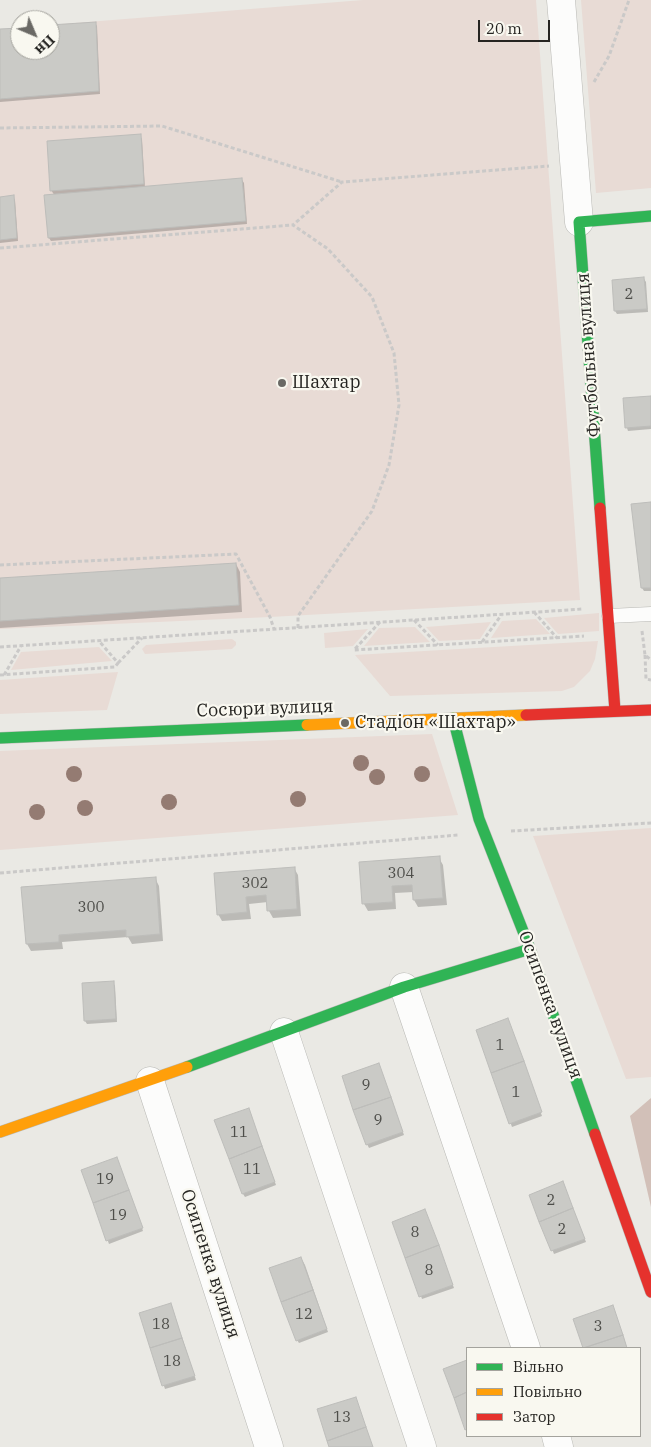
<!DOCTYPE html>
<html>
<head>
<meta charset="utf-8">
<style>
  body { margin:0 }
  #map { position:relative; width:651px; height:1447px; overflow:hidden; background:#eae9e4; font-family:"IBM Plex Serif",serif }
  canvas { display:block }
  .legend { position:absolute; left:466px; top:1347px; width:175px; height:90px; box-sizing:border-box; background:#f9f8f0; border:1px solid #a4a39d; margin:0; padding:6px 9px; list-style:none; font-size:15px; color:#252421 }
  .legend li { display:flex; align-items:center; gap:10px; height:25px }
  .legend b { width:25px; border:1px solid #a4a39d }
  .north { position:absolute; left:10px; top:10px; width:50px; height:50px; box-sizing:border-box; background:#f9f8f0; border:1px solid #a4a39d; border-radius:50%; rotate:135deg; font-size:14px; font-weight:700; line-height:20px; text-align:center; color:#252421 }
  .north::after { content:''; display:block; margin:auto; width:18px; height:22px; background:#6a6965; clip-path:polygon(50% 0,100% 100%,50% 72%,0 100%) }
  .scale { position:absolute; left:478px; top:20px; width:72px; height:22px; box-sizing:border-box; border:2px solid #252421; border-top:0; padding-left:6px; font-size:15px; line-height:18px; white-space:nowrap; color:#252421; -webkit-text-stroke:4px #f9f8f0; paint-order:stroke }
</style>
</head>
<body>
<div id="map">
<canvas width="651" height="1447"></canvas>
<ul class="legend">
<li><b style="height:6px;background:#30b455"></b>Вільно</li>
<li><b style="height:6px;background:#ff9f0a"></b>Повільно</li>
<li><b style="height:6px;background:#e5322d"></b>Затор</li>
</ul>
<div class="north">Пн</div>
<div class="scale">20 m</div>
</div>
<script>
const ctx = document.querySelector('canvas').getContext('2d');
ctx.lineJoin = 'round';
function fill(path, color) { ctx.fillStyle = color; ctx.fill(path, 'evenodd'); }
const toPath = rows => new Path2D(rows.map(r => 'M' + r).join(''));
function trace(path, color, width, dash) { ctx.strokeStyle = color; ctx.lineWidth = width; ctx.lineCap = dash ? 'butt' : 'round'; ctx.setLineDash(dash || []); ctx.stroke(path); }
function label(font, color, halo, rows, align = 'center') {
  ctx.font = font + ' "IBM Plex Serif",serif'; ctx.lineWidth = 4.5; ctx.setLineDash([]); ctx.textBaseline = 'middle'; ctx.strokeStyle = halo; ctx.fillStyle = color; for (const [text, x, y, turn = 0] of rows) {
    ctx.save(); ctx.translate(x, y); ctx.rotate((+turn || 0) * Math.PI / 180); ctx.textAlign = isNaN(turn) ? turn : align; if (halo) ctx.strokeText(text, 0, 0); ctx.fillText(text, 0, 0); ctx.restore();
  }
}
fill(toPath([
  [363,0,536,0,580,600,270,617,0,629,0,30,20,28,20,50,50,50,50,25],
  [581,0,651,0,651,188,596,193],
  [599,613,599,631,558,634,544,618],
  [536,619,550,634,491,638,502,621],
  [491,622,480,639,439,641,426,627],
  [415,627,430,642,364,646,379,628],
  [368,629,353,646,325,648,324,633],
  [232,639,236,642,236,645,232,649,145,654,142,649,146,645],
  [598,641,595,659,590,671,574,687,562,691,390,696,355,655],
  [99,647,112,661,11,670,21,652],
  [118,672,107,710,0,714,0,680],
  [432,734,458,815,0,850,0,751],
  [651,828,651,1077,626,1079,533,836]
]), '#e8dbd5');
fill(toPath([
  [651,1098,651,1207,630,1116]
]), '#d2c0b8');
fill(toPath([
  [95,23,97,26,100,94,0,102,0,31,20,29,20,50,50,50,50,27],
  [140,136,142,139,145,188,242,180,244,183,247,224,51,241,49,238,55,196,51,190],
  [13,197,15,200,18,241,0,243,0,198],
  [644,279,646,282,648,312,617,314,615,311,613,281],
  [651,397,651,429,628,431,627,428],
  [651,503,651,591,644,591,642,588,633,505],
  [236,564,240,572,242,612,0,628,0,580],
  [439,858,443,865,447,905,418,907,414,900,414,892,395,893,396,909,368,911,364,904,361,864],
  [294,868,298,875,301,916,273,918,269,911,268,902,249,904,251,919,222,921,218,914,216,874],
  [155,878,159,886,163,941,132,944,128,937,62,942,63,949,31,951,27,944,23,888],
  [113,983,115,986,117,1022,87,1024,85,1021],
  [509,1023,542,1116,512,1127,477,1031],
  [380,1068,404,1135,369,1148,367,1144],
  [250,1112,276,1185,245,1197,243,1194],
  [118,1162,143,1231,109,1244,83,1171],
  [564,1186,586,1242,554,1254,531,1195],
  [426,1214,454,1288,422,1299,421,1296],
  [301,1258,305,1265,328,1332,299,1343,297,1340],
  [171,1304,196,1380,165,1389,140,1314],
  [614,1310,627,1348,584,1348,575,1320],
  [467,1361,467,1430,444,1370]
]), '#0003');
const building = toPath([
  [96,22,99,91,0,99,0,29,20,28,20,50,50,50,50,25,96,22],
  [141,134,144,184,50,191,47,141,141,134],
  [242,178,246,221,48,238,44,195,242,178],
  [14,195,17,238,0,240,0,197,14,195],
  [644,277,647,309,614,311,612,280,644,277],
  [651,396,651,426,625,428,623,398,651,396],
  [651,502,651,588,641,588,631,504,651,502],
  [236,563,239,605,0,621,0,578,236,563],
  [440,856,443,898,413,900,412,885,392,886,393,902,362,904,359,862,440,856],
  [295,867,297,909,267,911,266,895,246,897,247,912,217,915,214,873,295,867],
  [156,877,160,934,126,937,126,930,59,935,59,942,26,944,21,887,156,877],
  [114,981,116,1019,84,1021,82,983,114,981],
  [508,1018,524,1061,491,1073,476,1030,508,1018],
  [524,1061,542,1112,509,1124,491,1073,524,1061],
  [379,1063,391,1097,353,1110,342,1076,379,1063],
  [391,1097,403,1132,366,1145,353,1110,391,1097],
  [249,1108,262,1146,229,1159,214,1120,249,1108],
  [262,1146,275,1182,242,1194,229,1159,262,1146],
  [117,1157,129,1190,93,1203,81,1170,117,1157],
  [563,1181,573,1208,539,1222,529,1195,563,1181],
  [129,1190,143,1228,106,1241,93,1203,129,1190],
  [573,1208,585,1239,551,1251,539,1222,573,1208],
  [425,1209,439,1245,405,1258,392,1222,425,1209],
  [439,1245,453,1285,419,1297,405,1258,439,1245],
  [301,1257,313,1290,281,1302,269,1268,301,1257],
  [313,1290,327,1329,296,1341,281,1302,313,1290],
  [171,1303,182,1338,150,1348,139,1313,171,1303],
  [613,1305,623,1335,583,1348,573,1319,613,1305],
  [623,1335,627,1348,584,1348,623,1335],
  [182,1338,195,1376,162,1386,150,1348,182,1338],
  [467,1360,467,1392,454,1398,443,1369,467,1360],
  [467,1392,467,1429,465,1430,454,1398,467,1392],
  [356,1397,366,1427,327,1441,317,1409,356,1397],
  [366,1427,373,1447,329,1447,327,1441,366,1427]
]);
fill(building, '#cacac6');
trace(building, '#bdbdba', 1);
const lane = toPath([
  [609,616,651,614]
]);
const street = toPath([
  [561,0,579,222],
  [404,987,526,1348],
  [284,1032,422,1447],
  [150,1081,269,1447],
  [556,1436,559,1447]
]);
const fast = toPath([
  [600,508,579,222,651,216],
  [453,718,479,819,530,949,595,1134],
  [0,738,307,725],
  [187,1067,404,987,530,949]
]);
const slow = toPath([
  [307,725,526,715],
  [0,1132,187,1067]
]);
const jam = toPath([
  [600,508,615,711],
  [526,715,651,710],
  [595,1134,651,1292]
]);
trace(lane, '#b8b8b4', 15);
trace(street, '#b8b8b4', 29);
trace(fast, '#b8b8b4', 12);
trace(slow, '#b8b8b4', 12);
trace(jam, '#b8b8b4', 12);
trace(toPath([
  [594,82,609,56,629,0],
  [0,128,162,126,342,182],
  [0,248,293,225],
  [0,565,236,554,270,617,274,629],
  [534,612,557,638],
  [414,620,438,645],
  [380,622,354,650,584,636],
  [298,628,298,616,372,511,389,465,399,405,394,353,372,297,328,249,293,225,342,182,549,166],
  [642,631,645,655,651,660],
  [482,642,502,614],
  [0,647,583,609],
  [645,655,646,679,651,680],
  [118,663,142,638],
  [0,675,115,667,118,663,99,641],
  [4,675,21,646],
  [511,831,651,823],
  [0,873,458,835]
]), '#cac9c8', 3, [4, 2.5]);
trace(lane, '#fcfcfb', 14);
trace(street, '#fcfcfb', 28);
trace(fast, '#30b455', 11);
trace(slow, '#ff9f0a', 11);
trace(jam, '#e5322d', 11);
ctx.fillStyle = '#947b72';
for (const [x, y] of [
  [361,763],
  [74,774],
  [422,774],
  [377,777],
  [298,799],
  [169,802],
  [85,808],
  [37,812]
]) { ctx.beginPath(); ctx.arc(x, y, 8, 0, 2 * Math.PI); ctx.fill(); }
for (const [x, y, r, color] of [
  [282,383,5,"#6a6965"],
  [345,723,5,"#6a6965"]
]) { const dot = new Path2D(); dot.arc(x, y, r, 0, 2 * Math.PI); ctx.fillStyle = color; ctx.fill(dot); trace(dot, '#f9f8f0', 2); }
label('15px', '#4e4e4a', null, [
  ["2",629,295],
  ["304",401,874],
  ["302",255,884],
  ["300",91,908],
  ["1",500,1046],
  ["9",366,1086],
  ["1",516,1093],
  ["9",378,1121],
  ["11",239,1133],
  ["11",252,1170],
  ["19",105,1180],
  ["2",551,1201],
  ["19",118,1216],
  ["2",562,1230],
  ["8",415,1233],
  ["8",429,1271],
  ["12",304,1315],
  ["18",161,1325],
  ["3",598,1327],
  ["18",172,1362],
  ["13",342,1418]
]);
label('18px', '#252421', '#f9f8f0', [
  ["Футбольна вулиця",589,355,-94],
  ["Сосюри вулиця",265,709,-2],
  ["Осипенка вулиця",550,1005,70],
  ["Осипенка вулиця",210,1264,72]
]);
label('18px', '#252421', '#f9f8f0', [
  ["Шахтар",292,383],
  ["Стадіон «Шахтар»",355,723]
], 'left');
</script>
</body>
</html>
